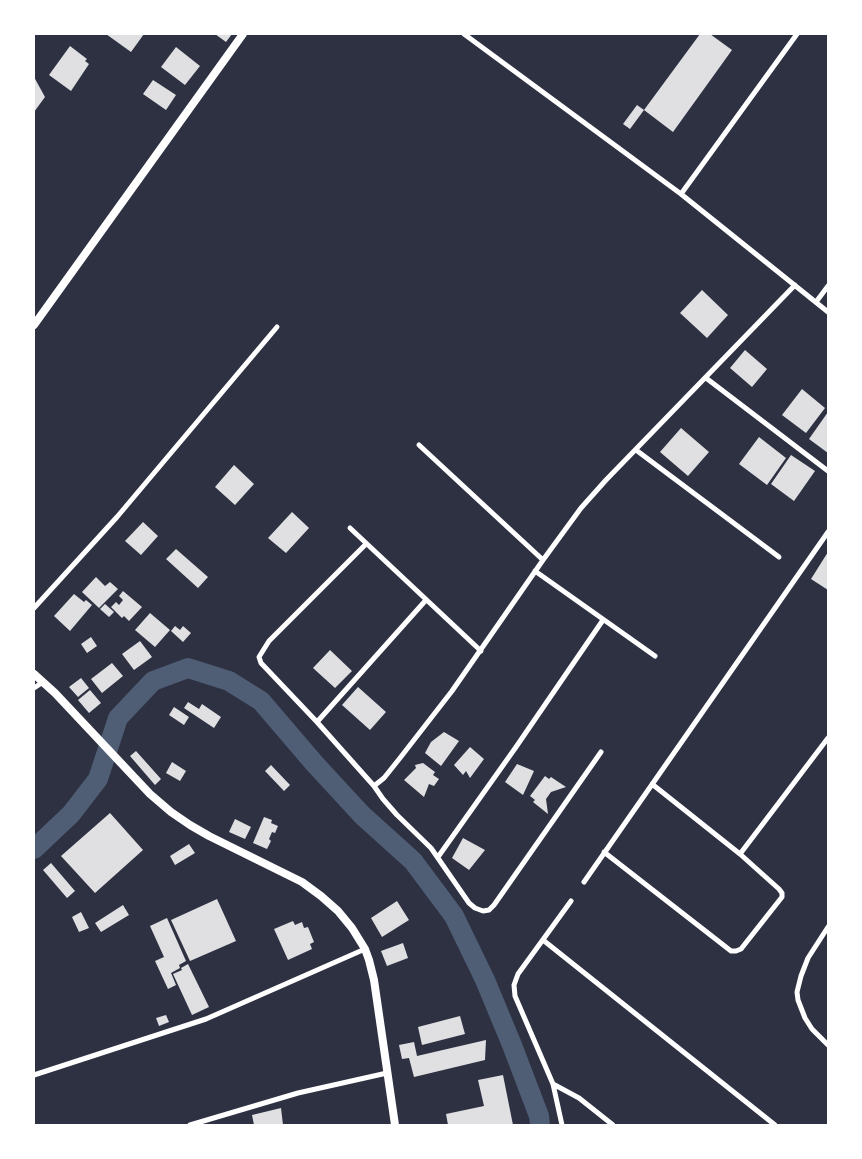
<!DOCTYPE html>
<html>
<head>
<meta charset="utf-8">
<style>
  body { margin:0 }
  #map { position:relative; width:862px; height:1159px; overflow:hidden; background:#2d3142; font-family:"Varela Round",sans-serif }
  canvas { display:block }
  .frame { position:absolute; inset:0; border:35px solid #fff; pointer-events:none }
</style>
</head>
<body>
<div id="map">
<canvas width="862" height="1159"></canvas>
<div class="frame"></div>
</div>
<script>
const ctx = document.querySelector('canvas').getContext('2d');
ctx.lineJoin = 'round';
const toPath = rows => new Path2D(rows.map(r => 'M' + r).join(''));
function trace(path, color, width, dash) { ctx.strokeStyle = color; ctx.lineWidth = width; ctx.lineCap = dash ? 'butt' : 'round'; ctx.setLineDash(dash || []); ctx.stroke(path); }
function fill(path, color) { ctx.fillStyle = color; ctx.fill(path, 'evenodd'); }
trace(toPath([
  [34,849,71,814,98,779,118,718,153,681,188,668,229,681,261,701,314,763,362,815,413,861,454,916,485,980,512,1045,539,1116,540,1125]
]), '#4f5d75', 20);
fill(toPath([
  [106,34,144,34,131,52],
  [215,34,232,34,226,42],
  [700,34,710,34,732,50,673,132,644,110],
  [70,46,87,59,85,61,89,64,71,91,49,75],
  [176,47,200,66,185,85,161,67],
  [34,77,45,97,34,112],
  [153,80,176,95,166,110,143,94],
  [637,105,644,110,630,129,623,124],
  [702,290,728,315,707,338,680,313],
  [745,350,767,369,752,387,730,368],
  [802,389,825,408,806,433,782,415],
  [828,412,828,453,809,439],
  [681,428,709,452,688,476,660,452],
  [759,437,786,458,767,485,739,464],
  [791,455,815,471,794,501,771,484],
  [234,465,254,484,235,505,215,487],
  [292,512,309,528,286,553,268,538],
  [143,522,158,536,141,555,125,541],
  [176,549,208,577,198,588,166,559],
  [828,552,828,590,811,579],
  [96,577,105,586,110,582,118,589,99,608,82,592],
  [123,591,142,607,129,621,124,616,122,618,111,607,116,602,119,605,123,600,119,596],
  [74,594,84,602,86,600,92,605,70,631,54,616],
  [105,604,114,612,109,617,100,609],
  [150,613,170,630,155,647,135,630],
  [175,626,180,630,183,626,191,633,183,642,171,631],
  [91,637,97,646,87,653,81,644],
  [140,641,152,657,134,670,122,654],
  [330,650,352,671,335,688,313,668],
  [112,663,123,676,102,693,91,679],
  [81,678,89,688,78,697,69,687],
  [358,687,386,712,370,730,342,705],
  [90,690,101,703,89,713,78,700],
  [188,702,199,709,202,704,221,717,214,728,184,708],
  [174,707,189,717,184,725,169,715],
  [444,732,459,741,441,766,425,753,431,742],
  [470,747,484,759,470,778,466,771,463,775,454,765],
  [136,751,161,779,155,785,130,756],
  [172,762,186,771,180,781,166,773],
  [423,763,435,772,433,775,439,779,434,786,429,784,424,797,404,780,416,768,415,765],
  [517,764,534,771,523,795,505,782],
  [271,765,290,785,284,791,265,771],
  [545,776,549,779,551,777,566,787,551,792,546,799,548,814,533,802,535,800,530,796],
  [110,813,143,850,95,893,61,856],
  [264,817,272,820,271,823,278,826,275,833,272,832,269,839,271,841,267,849,253,843],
  [235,819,251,827,245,839,229,832],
  [463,838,485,850,469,870,452,858],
  [189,844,195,853,175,865,170,856],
  [51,863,75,891,67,898,43,870],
  [217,899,236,941,190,961,171,920],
  [397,901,409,920,382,937,371,918],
  [123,905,129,915,101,932,95,923],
  [81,912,89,928,79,932,72,917],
  [167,918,186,961,179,965,180,968,171,973,176,985,168,989,155,961,164,957,150,926],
  [293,921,295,925,302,922,304,928,308,927,314,942,310,944,312,949,288,960,274,929],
  [403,943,408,958,387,966,381,951],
  [188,964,209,1007,192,1015,173,974,182,970,181,968],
  [166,1015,169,1022,159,1026,156,1018],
  [460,1016,465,1034,422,1045,418,1027],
  [486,1040,485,1060,414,1077,409,1058,402,1059,399,1045,414,1042,417,1056],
  [503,1075,513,1125,448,1125,446,1114,484,1106,478,1080],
  [281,1108,283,1125,254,1125,252,1115]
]), '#e0e0e3');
trace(toPath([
  [464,34,681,194,828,312],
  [681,194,797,34],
  [816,302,828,286],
  [706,378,828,471],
  [419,445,543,560],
  [636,450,779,557],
  [350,528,481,651],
  [366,544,269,641,259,657,261,663,317,722,374,786,384,778,400,758,452,691,543,560,581,508,606,480,795,285],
  [535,571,655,656],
  [34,608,117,517,277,327],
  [34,688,43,682],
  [317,722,426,600],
  [374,786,383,799,397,815,431,848,469,903,475,908,483,911,489,910,494,905,601,752],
  [604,852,731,951,736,951,741,949,782,897,782,893,779,889,740,854,652,784],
  [740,854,828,738],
  [438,857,516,747,603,620],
  [584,882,828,532],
  [828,927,808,958,801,976,797,992,798,1000,805,1018,812,1029,828,1045],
  [543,940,775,1125],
  [34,1075,206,1019,365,949],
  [553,1084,579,1098,613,1125],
  [190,1125,298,1093,387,1073],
  [562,1125,553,1084,515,996,514,985,518,974,571,901]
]), '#fff', 5);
trace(toPath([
  [34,325,243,34],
  [34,674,55,693,150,794,171,812,190,825,209,836,302,882,321,896,338,911,352,928,365,949,369,960,374,980,395,1125]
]), '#fff', 8);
</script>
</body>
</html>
